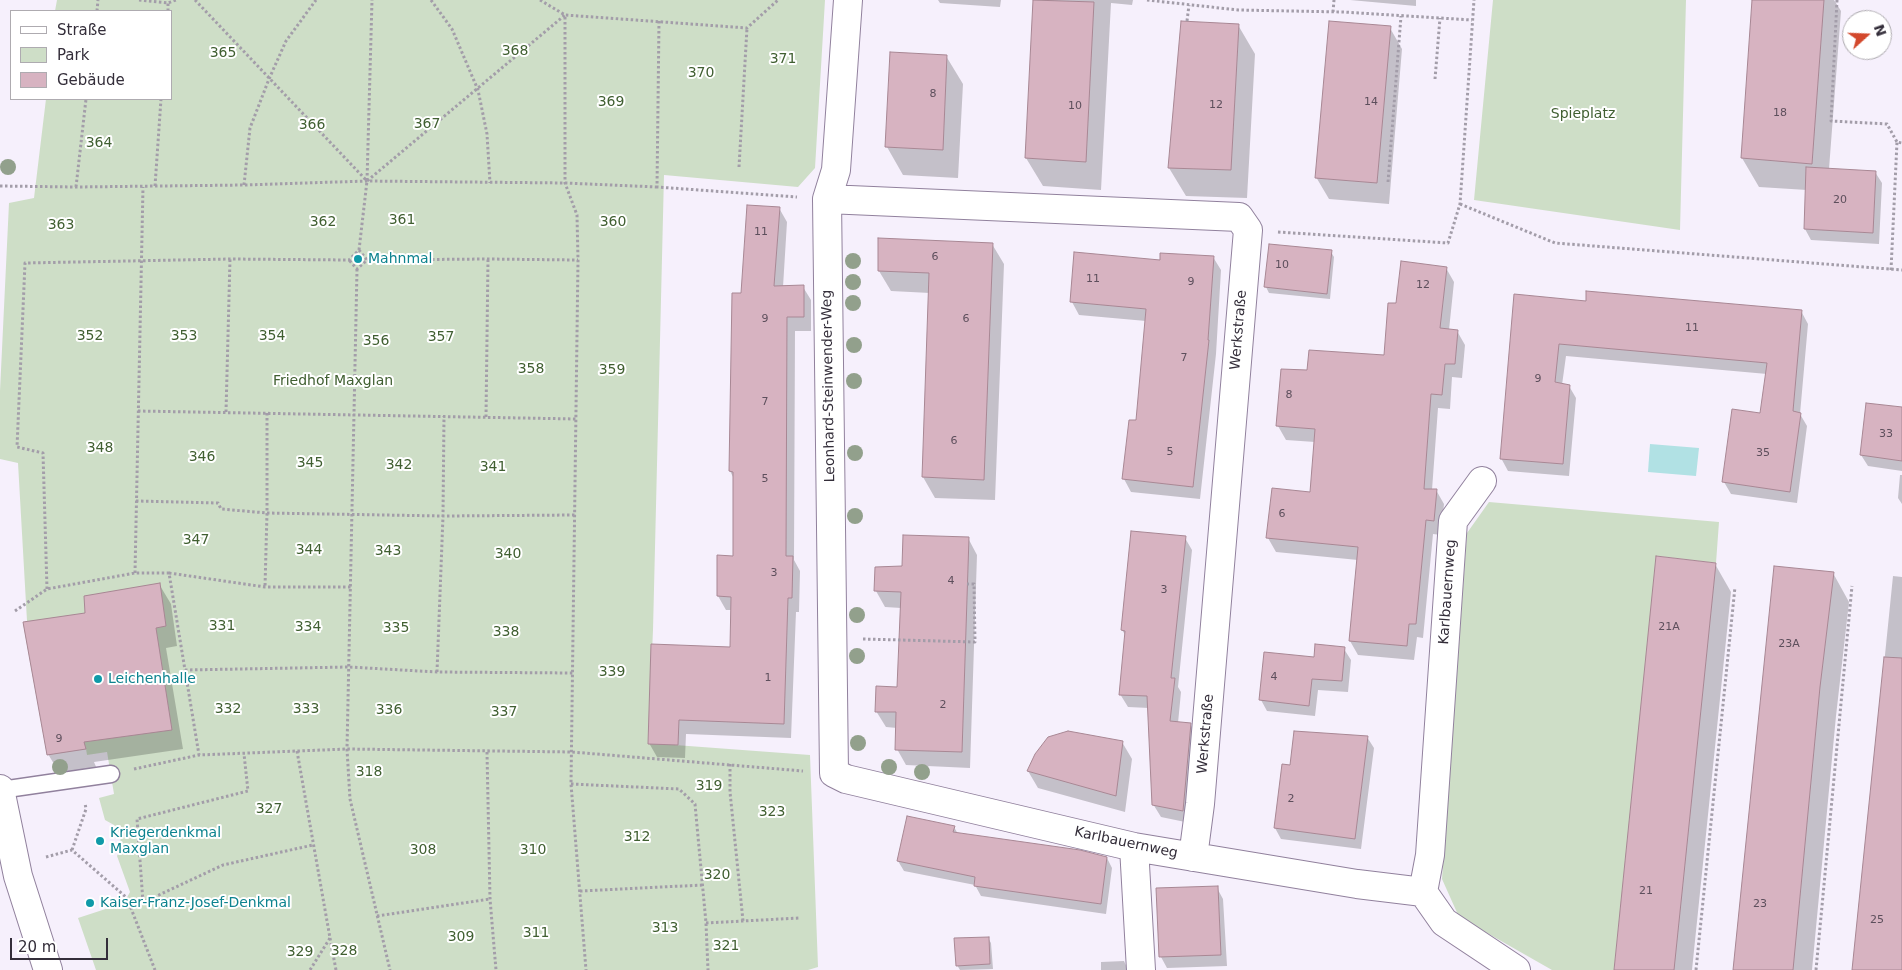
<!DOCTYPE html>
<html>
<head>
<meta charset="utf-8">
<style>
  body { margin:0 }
  #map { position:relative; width:1902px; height:970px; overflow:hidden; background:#f6f0fc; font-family:"DejaVu Sans",sans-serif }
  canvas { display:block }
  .legend { position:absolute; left:10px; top:10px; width:162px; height:90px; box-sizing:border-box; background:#fff; border:1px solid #aeabb0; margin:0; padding:6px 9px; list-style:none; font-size:15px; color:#342e3a }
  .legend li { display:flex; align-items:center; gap:10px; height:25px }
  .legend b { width:25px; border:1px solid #aeabb0 }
  .north { position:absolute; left:1842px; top:10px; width:50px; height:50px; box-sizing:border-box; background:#fff; border:1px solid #aeabb0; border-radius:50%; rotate:70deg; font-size:14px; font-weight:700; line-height:20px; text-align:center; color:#342e3a }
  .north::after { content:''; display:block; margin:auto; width:18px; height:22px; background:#d3482c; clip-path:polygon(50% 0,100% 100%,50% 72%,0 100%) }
  .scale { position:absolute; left:10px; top:938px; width:98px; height:22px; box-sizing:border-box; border:2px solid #342e3a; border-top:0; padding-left:6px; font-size:15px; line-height:18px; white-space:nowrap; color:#342e3a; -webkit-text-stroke:4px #fff; paint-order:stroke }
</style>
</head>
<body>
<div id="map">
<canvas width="1902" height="970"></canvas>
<ul class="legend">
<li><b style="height:6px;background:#fff"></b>Straße</li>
<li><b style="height:14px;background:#cedec7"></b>Park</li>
<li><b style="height:14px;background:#d7b3c1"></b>Gebäude</li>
</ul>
<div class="north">N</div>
<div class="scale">20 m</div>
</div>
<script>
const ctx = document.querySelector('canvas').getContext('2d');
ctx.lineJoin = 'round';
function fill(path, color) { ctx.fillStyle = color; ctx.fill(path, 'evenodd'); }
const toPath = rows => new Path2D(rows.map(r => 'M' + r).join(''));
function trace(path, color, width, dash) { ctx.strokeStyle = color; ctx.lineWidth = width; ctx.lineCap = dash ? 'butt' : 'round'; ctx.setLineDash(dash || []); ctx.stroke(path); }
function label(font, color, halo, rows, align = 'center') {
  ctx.font = font + ' "DejaVu Sans",sans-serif'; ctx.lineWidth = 4; ctx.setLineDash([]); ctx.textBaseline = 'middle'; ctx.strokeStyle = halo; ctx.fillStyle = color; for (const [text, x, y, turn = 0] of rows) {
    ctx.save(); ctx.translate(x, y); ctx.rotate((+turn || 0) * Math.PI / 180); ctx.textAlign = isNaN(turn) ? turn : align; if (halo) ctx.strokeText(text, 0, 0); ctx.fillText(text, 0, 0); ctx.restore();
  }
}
fill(toPath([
  [57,0,825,0,815,168,798,187,664,175,653,630,648,743,810,755,818,967,808,970,96,970,78,918,124,903,130,892,117,856,121,847,120,834,114,825,105,820,99,798,114,794,107,752,87,755,86,749,47,755,23,623,27,621,18,463,0,459,0,391,9,203,34,198,46,99,171,99,171,11,55,11],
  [1493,0,1686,0,1680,230,1474,200],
  [1489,502,1719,522,1716,563,1657,556,1614,970,1552,970,1459,917,1442,879,1467,533]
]), '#cedec7');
fill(toPath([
  [1650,444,1699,448,1696,476,1648,472]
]), '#b1e1e4');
fill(toPath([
  [938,0,1001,0,1000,7,940,3],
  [1034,0,1133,0,1132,5,1111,3,1101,190,1043,186,1026,158],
  [1350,0,1416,0,1416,6],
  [1753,0,1834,0,1841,11,1829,169,1875,172,1882,183,1879,244,1811,240,1805,229,1807,190,1759,187,1742,158],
  [1182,22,1238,25,1255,54,1247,198,1186,196,1169,168],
  [1390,28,1402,49,1389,204,1329,199,1316,177],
  [946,56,963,84,958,178,903,175,887,147],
  [779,208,787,222,783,287,803,287,811,300,811,331,795,331,794,560,800,571,799,612,796,612,791,738,686,734,685,758,657,757,649,743,731,648,732,610,726,610,718,596,718,557,734,557,734,479,730,471,742,294],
  [992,244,1004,264,995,500,935,498,923,477,930,293,891,291,879,271],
  [1270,245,1331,252,1334,257,1330,299,1269,293,1266,287],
  [1213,257,1221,270,1216,354,1200,499,1131,492,1124,479,1137,422,1146,321,1079,315,1072,302],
  [1446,268,1454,282,1449,330,1457,331,1465,345,1462,378,1452,377,1450,409,1438,408,1432,490,1436,490,1444,504,1441,535,1433,534,1423,638,1417,637,1414,660,1358,655,1350,641,1358,560,1276,552,1268,538,1311,493,1315,442,1286,440,1278,426,1282,370,1309,372,1385,356,1397,305],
  [1515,296,1587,302,1801,311,1808,324,1800,414,1807,426,1797,503,1731,494,1724,482,1761,414,1767,374,1566,356,1562,385,1569,386,1576,398,1569,476,1508,471,1501,458],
  [1902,409,1902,471,1868,466,1861,455],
  [1900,475,1902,475,1902,504,1898,498],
  [968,538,977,555,970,768,906,765,897,749,897,728,886,727,876,711,898,688,901,608,885,607,876,591,903,567],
  [1185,538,1192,550,1178,687,1181,692,1178,723,1190,724,1198,737,1190,823,1161,817,1153,804,1149,708,1128,707,1120,694,1126,636,1122,630],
  [1715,564,1731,592,1692,970,1615,970],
  [1833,573,1849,602,1836,716,1812,970,1735,970],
  [1893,576,1902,577,1902,970,1853,970],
  [159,584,171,604,177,646,166,648,183,749,94,762,97,769,60,774,48,754,87,614],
  [1344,649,1351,660,1348,692,1318,690,1315,716,1267,711,1261,700,1315,658],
  [1367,737,1374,748,1361,849,1281,839,1275,828,1283,766,1291,767],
  [1122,742,1132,759,1125,812,1038,788,1028,771],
  [954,827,958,834,1107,858,1112,868,1106,914,981,896,975,885,904,871,898,861],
  [1217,888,1223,899,1227,966,1167,968,1161,957],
  [988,938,991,943,993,969,960,970,957,965],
  [1124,961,1128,970,1101,970,1101,962]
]), '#0003');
const building = toPath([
  [1033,0,1094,2,1086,162,1025,158,1033,0],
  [1752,0,1824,0,1812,164,1741,158,1752,0],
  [1181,21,1239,24,1231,170,1168,168,1181,21],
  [1329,21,1391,26,1377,183,1315,178,1329,21],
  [890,52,947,55,943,150,885,147,890,52],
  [1806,167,1876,171,1873,233,1804,229,1806,167],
  [747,205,780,207,774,286,804,285,804,317,787,317,786,556,793,556,792,598,788,598,784,724,679,720,678,745,648,744,651,644,730,647,731,597,717,596,717,555,733,556,733,472,729,471,732,293,741,293,747,205],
  [878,238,993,243,984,480,922,477,929,273,878,271,878,238],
  [1269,244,1332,250,1327,294,1264,287,1269,244],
  [1074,252,1160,260,1160,253,1214,256,1208,340,1209,340,1193,487,1122,479,1129,420,1136,420,1146,309,1070,302,1074,252],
  [1401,261,1447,267,1440,328,1458,330,1455,364,1445,364,1442,395,1431,394,1424,489,1437,489,1434,521,1426,520,1416,624,1409,624,1407,646,1349,641,1358,547,1266,538,1272,488,1310,492,1315,429,1276,426,1281,369,1307,370,1309,350,1384,355,1388,303,1396,303,1401,261],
  [1586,291,1802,310,1793,411,1801,413,1790,492,1722,482,1732,409,1760,413,1767,363,1559,344,1555,382,1570,385,1563,464,1500,459,1514,294,1586,301,1586,291],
  [1866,403,1902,407,1902,461,1860,455,1866,403],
  [1131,531,1186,536,1171,678,1175,678,1170,721,1191,723,1183,811,1152,805,1147,696,1119,695,1125,631,1121,630,1131,531],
  [903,535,969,537,962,752,895,750,896,712,875,712,876,686,897,687,901,592,874,591,875,567,902,566,903,535],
  [1656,556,1716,563,1703,690,1674,970,1614,970,1656,556],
  [1774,566,1834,572,1820,687,1793,970,1733,970,1774,566],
  [160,583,166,626,156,628,172,730,84,742,86,749,47,755,23,622,85,613,84,596,160,583],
  [1315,644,1345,647,1342,681,1312,679,1309,706,1259,700,1264,652,1314,657,1315,644],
  [1884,657,1902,658,1902,970,1852,970,1884,657],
  [1068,731,1123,741,1116,796,1027,771,1035,754,1048,737,1068,731],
  [1294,731,1368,736,1355,839,1274,828,1282,764,1290,765,1294,731],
  [907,816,955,826,953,832,1080,850,1107,857,1101,904,974,886,975,877,897,861,907,816],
  [1218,886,1221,955,1159,957,1156,888,1218,886],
  [989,937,990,964,956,966,954,938,989,937]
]);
fill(building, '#d7b3c1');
trace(building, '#a88794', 1);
const lane = toPath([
  [0,790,111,774]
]);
const street = toPath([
  [848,0,836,170,827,199,834,773,846,779,1134,847,1357,884,1423,892,1444,922,1516,970],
  [827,199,1239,217,1248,230,1200,804,1193,857],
  [0,789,18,876,48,970],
  [1134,847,1141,970],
  [1423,892,1430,855,1453,521,1482,481]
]);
trace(lane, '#91819d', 19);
trace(street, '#91819d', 30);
trace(toPath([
  [139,0,168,3,176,0],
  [195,0,367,181,565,15,565,183,577,215,578,260,571,784,586,970],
  [431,0,452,29,478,90,487,134,490,183],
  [540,0,565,15,747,28,778,0],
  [1147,0,1238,10,1343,12,1472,20],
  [1837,0,1831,121,1887,124,1897,142],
  [97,11,98,0],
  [168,11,168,3],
  [1333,12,1334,0],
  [659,21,657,187,797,197],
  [1187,21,1189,5],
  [1435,79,1440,18],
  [739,167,747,28],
  [1388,182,1401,16],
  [244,185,250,128,269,79,286,41,316,0],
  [0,186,76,187,244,185,367,181,565,183,657,187],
  [155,186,161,99],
  [76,187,86,99],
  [1460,204,1555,243,1902,270],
  [1278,232,1448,243,1460,204,1474,0],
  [359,250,367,181,372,0],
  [367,260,488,259,578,260],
  [357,269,347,749,350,799,390,970],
  [1891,270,1897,142,1902,143],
  [138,411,576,419],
  [226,412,230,259],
  [267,413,267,513,443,516,575,515],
  [486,417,488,259],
  [136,501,218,503,221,509,267,513,265,587],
  [135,573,143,187],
  [169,573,265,587,351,587],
  [47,589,43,453,17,447,25,263,230,259,349,260,359,250,367,260,357,269,349,260],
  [15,611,47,589,135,573,169,573,199,755],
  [863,639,975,642,974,584,967,584],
  [185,670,349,667,437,672,573,673],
  [437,672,443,516,444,416],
  [297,751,330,938,310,970],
  [487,752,490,899,496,970],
  [730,764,730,792,743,921],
  [134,769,199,755,347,749,572,752,803,771],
  [571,784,679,789,695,804,706,923,708,970],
  [72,850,86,809,85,803],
  [46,857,72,850,127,898,155,970],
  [580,891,703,885],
  [143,902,137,819,248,791,244,754],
  [131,908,223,865,313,845],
  [377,916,490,899],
  [706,923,799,918],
  [330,938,336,970],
  [1696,970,1735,587],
  [1816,970,1852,586]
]), '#a39da9', 3, [2.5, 2.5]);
trace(lane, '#fff', 16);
trace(street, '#fff', 28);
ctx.fillStyle = '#92a08c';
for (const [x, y] of [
  [8,167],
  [853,261],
  [853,282],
  [853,303],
  [854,345],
  [854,381],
  [855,453],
  [855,516],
  [857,615],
  [857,656],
  [858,743],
  [60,767],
  [889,767],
  [922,772]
]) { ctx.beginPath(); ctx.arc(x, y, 8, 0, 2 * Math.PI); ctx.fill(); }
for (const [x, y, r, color] of [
  [358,259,5,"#0f9aa8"],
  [98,679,5,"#0f9aa8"],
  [100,841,5,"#0f9aa8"],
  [90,903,5,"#0f9aa8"]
]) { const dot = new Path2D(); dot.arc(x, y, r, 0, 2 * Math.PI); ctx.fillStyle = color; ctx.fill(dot); trace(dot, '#fff', 2); }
label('11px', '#5d4f5c', null, [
  ["8",933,94],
  ["14",1371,102],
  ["12",1216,105],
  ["10",1075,106],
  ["18",1780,113],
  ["20",1840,200],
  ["11",761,232],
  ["6",935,257],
  ["10",1282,265],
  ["11",1093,279],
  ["9",1191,282],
  ["12",1423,285],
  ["9",765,319],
  ["6",966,319],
  ["11",1692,328],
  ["7",1184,358],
  ["9",1538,379],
  ["8",1289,395],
  ["7",765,402],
  ["33",1886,434],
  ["6",954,441],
  ["5",1170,452],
  ["35",1763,453],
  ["5",765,479],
  ["6",1282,514],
  ["3",774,573],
  ["4",951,581],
  ["3",1164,590],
  ["21A",1669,627],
  ["23A",1789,644],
  ["4",1274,677],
  ["1",768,678],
  ["2",943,705],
  ["9",59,739],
  ["2",1291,799],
  ["21",1646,891],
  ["23",1760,904],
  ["25",1877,920]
]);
label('14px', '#405f31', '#fff', [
  ["368",515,51],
  ["365",223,53],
  ["371",783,59],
  ["370",701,73],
  ["369",611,102],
  ["Spieplatz",1583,114],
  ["367",427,124],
  ["366",312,125],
  ["364",99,143],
  ["361",402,220],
  ["362",323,222],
  ["360",613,222],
  ["363",61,225],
  ["352",90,336],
  ["353",184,336],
  ["354",272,336],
  ["357",441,337],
  ["356",376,341],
  ["358",531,369],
  ["359",612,370],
  ["Friedhof Maxglan",333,381],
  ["348",100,448],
  ["346",202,457],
  ["345",310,463],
  ["342",399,465],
  ["341",493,467],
  ["347",196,540],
  ["344",309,550],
  ["343",388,551],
  ["340",508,554],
  ["331",222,626],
  ["334",308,627],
  ["335",396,628],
  ["338",506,632],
  ["339",612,672],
  ["332",228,709],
  ["333",306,709],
  ["336",389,710],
  ["337",504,712],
  ["318",369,772],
  ["319",709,786],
  ["327",269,809],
  ["323",772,812],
  ["312",637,837],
  ["308",423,850],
  ["310",533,850],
  ["320",717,875],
  ["313",665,928],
  ["311",536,933],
  ["309",461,937],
  ["321",726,946],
  ["328",344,951],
  ["329",300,952]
]);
label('14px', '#0d838f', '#fff', [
  ["Mahnmal",368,259],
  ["Leichenhalle",108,679],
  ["Kriegerdenkmal",110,833],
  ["Maxglan",110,849],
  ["Kaiser-Franz-Josef-Denkmal",100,903]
], 'left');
label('14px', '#342e3a', '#fff', [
  ["Werkstraße",1239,330,-85],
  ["Leonhard-Steinwender-Weg",829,386,-91],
  ["Karlbauernweg",1448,592,-86],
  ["Werkstraße",1206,734,-85],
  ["Karlbauernweg",1126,843,12]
]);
</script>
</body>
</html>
